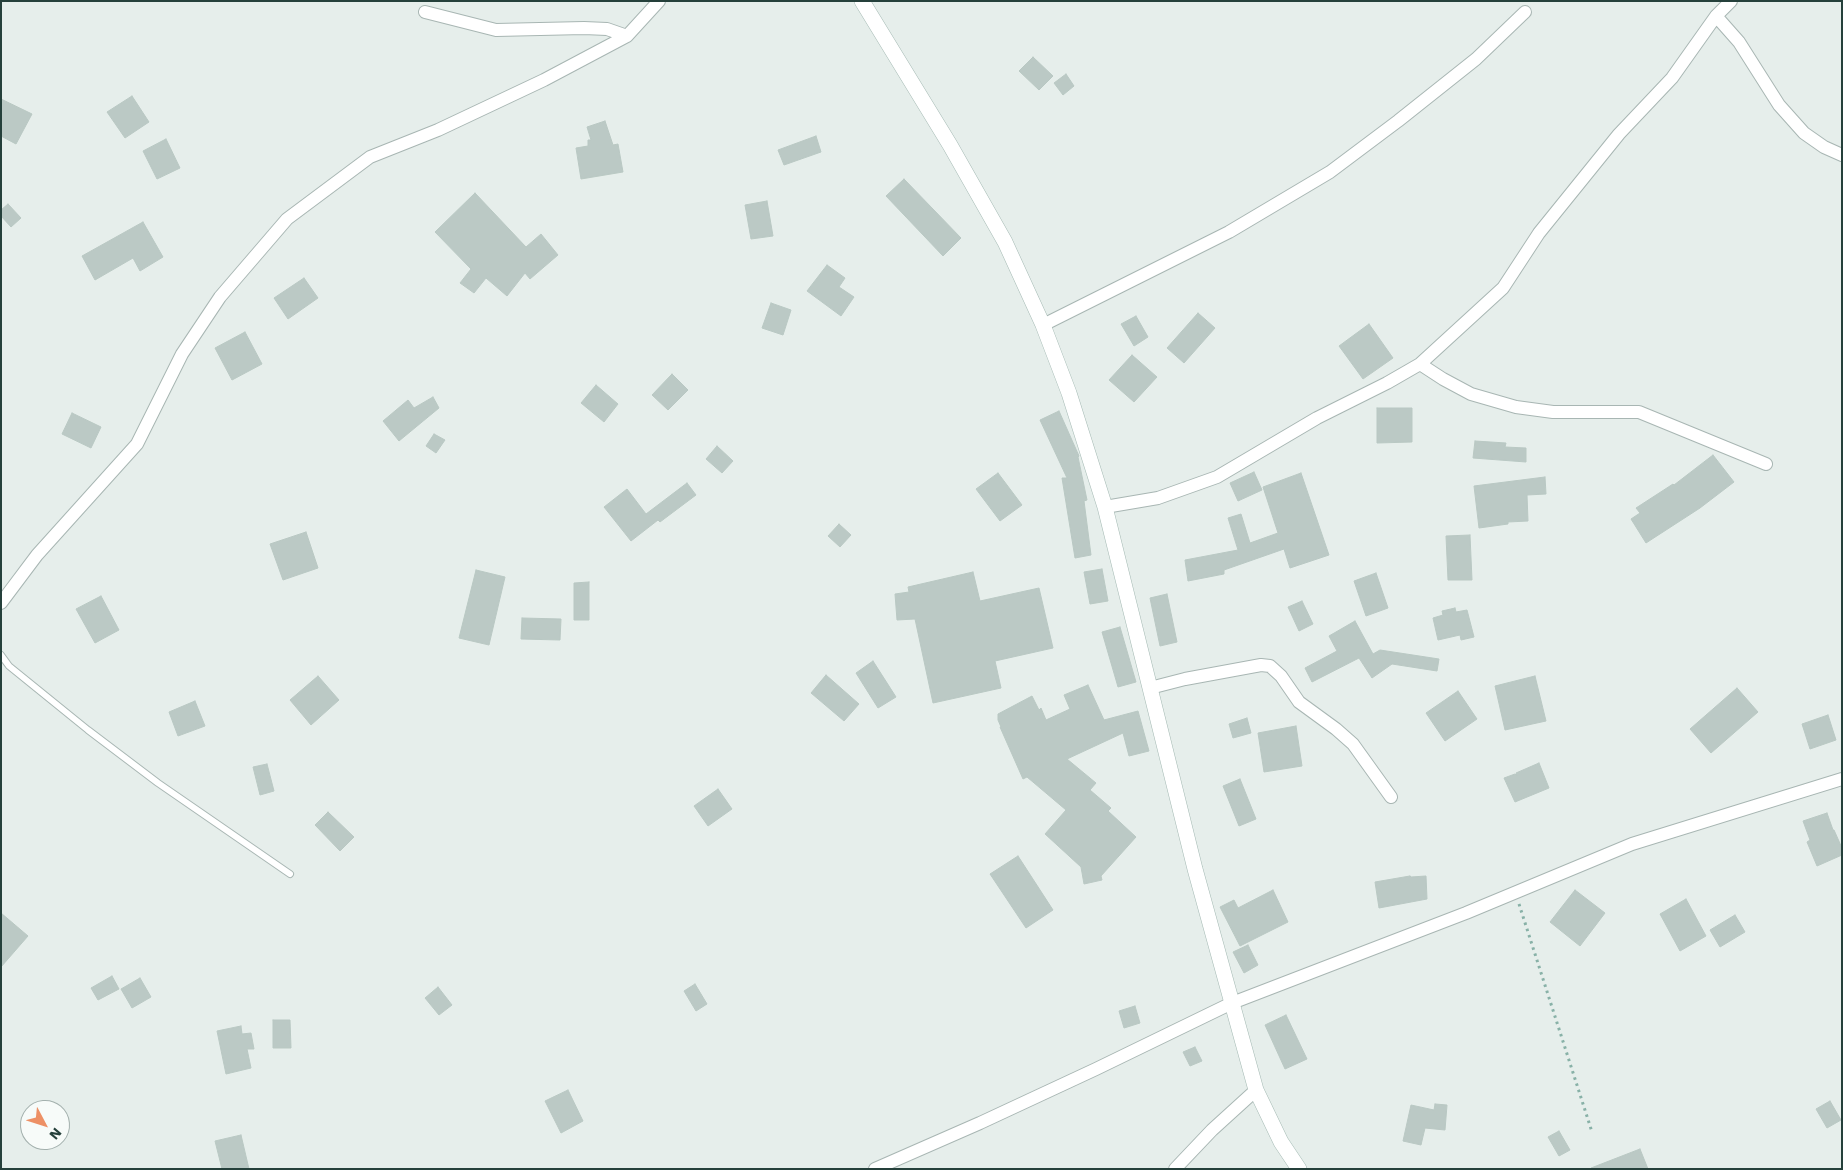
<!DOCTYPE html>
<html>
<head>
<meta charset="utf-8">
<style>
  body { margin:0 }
  #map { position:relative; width:1843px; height:1170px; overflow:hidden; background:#e6eeeb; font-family:"Work Sans",sans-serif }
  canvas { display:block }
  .frame { position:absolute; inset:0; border:2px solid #25403b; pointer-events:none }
  .north { position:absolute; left:20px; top:1100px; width:50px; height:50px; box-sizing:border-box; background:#f7fbf9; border:1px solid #a3b0ad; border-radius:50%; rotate:130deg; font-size:14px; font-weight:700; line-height:20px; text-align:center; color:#25403b }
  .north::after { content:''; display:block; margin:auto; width:18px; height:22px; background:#ed9065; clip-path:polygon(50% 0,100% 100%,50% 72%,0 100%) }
</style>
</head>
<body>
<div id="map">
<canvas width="1843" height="1170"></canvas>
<div class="frame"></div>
<div class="north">N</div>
</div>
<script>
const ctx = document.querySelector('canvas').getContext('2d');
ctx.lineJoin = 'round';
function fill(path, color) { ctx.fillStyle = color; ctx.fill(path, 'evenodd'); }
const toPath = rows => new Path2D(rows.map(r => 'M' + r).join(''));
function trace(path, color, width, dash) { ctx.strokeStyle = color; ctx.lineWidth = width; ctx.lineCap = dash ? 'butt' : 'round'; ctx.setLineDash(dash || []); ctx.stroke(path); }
const building = toPath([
  [1033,57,1053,76,1039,90,1019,71,1033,57],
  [1066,74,1074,86,1063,95,1054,83,1066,74],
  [132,96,149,122,125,138,107,112,132,96],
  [1,99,32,114,16,144,1,136,1,99],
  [605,121,613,145,618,144,623,172,581,179,576,148,588,146,588,140,591,140,587,127,605,121],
  [816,136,821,152,784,165,778,150,816,136],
  [166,139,180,168,157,179,143,151,166,139],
  [904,179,961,238,943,256,886,196,904,179],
  [475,193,526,247,541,234,558,255,530,279,525,273,507,296,486,278,474,293,460,283,471,269,435,232,475,193],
  [767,201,773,236,751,239,745,205,767,201],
  [8,204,21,218,11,227,1,216,1,210,8,204],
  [143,222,163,257,140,271,133,258,95,280,82,256,143,222],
  [827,265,845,278,839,287,854,297,841,316,807,291,827,265],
  [304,278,318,298,288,319,274,298,304,278],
  [771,303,791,310,783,335,762,328,771,303],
  [1198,313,1215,328,1184,363,1167,348,1198,313],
  [1136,316,1148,337,1134,346,1121,324,1136,316],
  [1369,324,1393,358,1363,379,1339,346,1369,324],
  [245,332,262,364,232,380,215,348,245,332],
  [1132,355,1157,377,1134,402,1109,380,1132,355],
  [672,374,688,390,668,410,652,395,672,374],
  [596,385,618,404,604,422,581,403,596,385],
  [433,397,439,408,399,441,383,421,408,400,414,408,433,397],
  [1377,408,1412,408,1412,442,1377,443,1377,408],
  [1059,411,1079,456,1078,457,1087,500,1084,501,1091,555,1075,558,1062,478,1067,478,1040,420,1059,411],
  [72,413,101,427,91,448,62,434,72,413],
  [434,434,445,440,436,453,426,446,434,434],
  [1475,441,1506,443,1505,447,1526,448,1526,462,1473,458,1475,441],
  [717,446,733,461,722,473,706,459,717,446],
  [1713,455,1734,482,1700,508,1646,543,1631,519,1640,513,1636,508,1673,484,1674,485,1713,455],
  [1254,472,1262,490,1238,501,1230,483,1254,472],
  [998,473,1022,505,1000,521,976,489,998,473],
  [1301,473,1329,555,1290,568,1284,549,1224,570,1224,574,1188,581,1185,560,1238,550,1228,518,1241,514,1250,543,1278,533,1263,487,1301,473],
  [1545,477,1546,494,1527,495,1528,521,1508,522,1508,524,1479,528,1474,486,1545,477],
  [687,483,696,495,660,522,658,520,631,541,604,507,627,489,646,514,687,483],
  [839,524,851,535,840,547,828,536,839,524],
  [306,532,318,568,283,580,270,544,306,532],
  [1470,535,1472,580,1448,580,1446,536,1470,535],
  [1102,569,1108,601,1090,604,1084,572,1102,569],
  [476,570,505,577,489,645,459,638,476,570],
  [973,572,980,601,1039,588,1053,648,995,661,1001,688,933,703,915,619,897,620,895,594,909,592,908,587,973,572],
  [1376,573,1388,608,1366,616,1354,581,1376,573],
  [589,582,589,620,574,620,574,583,589,582],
  [1167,594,1177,642,1160,646,1150,598,1167,594],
  [101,596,119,630,95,643,76,609,101,596],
  [1302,601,1313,624,1299,631,1288,607,1302,601],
  [1455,608,1456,612,1467,610,1474,637,1461,640,1460,635,1438,640,1433,618,1443,615,1442,611,1455,608],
  [522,618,561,619,560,640,521,639,522,618],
  [1355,621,1373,654,1380,650,1439,659,1437,671,1392,664,1372,678,1359,658,1312,682,1305,668,1337,651,1329,636,1355,621],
  [1120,627,1136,682,1118,687,1102,632,1120,627],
  [873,661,896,697,878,708,856,673,873,661],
  [826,675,859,704,844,721,811,693,826,675],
  [318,676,339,700,311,725,290,700,318,676],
  [1535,676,1546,721,1505,730,1495,686,1535,676],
  [1088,685,1104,720,1138,711,1149,751,1129,756,1123,733,1067,759,1096,783,1090,790,1111,808,1108,811,1136,837,1101,876,1102,880,1084,884,1081,867,1045,834,1066,810,1027,777,1023,779,1000,727,1001,727,998,720,998,714,1032,696,1039,710,1041,708,1046,720,1070,709,1064,695,1088,685],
  [1737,688,1758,712,1711,753,1690,729,1737,688],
  [1458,691,1477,719,1445,741,1426,713,1458,691],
  [195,701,205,726,178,736,169,712,195,701],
  [1828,715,1836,740,1810,749,1802,724,1828,715],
  [1247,718,1251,733,1233,738,1229,724,1247,718],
  [1296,726,1302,766,1264,772,1258,733,1296,726],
  [1539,763,1549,788,1515,802,1504,778,1515,774,1517,776,1516,773,1539,763],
  [267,764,274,791,260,795,253,767,267,764],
  [1240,779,1256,819,1239,826,1223,786,1240,779],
  [718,789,732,809,708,826,694,806,718,789],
  [328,812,354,837,340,851,315,825,328,812],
  [1827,813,1833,830,1834,830,1842,848,1842,855,1817,866,1807,842,1810,840,1803,821,1827,813],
  [1018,856,1053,910,1026,928,990,874,1018,856],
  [1410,876,1411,877,1426,876,1427,899,1379,908,1375,882,1410,876],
  [1273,890,1288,922,1240,946,1220,907,1234,900,1238,908,1273,890],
  [1575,890,1605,913,1580,946,1550,922,1575,890],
  [1686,899,1706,936,1680,951,1660,914,1686,899],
  [1,913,28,936,1,967,1,913],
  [1735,915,1745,932,1720,947,1710,930,1735,915],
  [1248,945,1258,965,1244,973,1233,952,1248,945],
  [112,976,119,989,98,1000,91,988,112,976],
  [140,978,151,997,132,1008,121,989,140,978],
  [695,984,707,1004,696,1011,684,991,695,984],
  [438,987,452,1005,439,1015,425,998,438,987],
  [1135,1006,1140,1023,1124,1028,1119,1011,1135,1006],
  [1286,1015,1307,1059,1285,1069,1265,1025,1286,1015],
  [273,1020,290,1020,291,1048,273,1048,273,1020],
  [241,1026,242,1034,251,1033,254,1049,247,1049,251,1068,226,1074,217,1031,241,1026],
  [1195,1047,1202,1061,1190,1066,1183,1052,1195,1047],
  [568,1090,583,1121,561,1133,545,1101,568,1090],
  [1830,1101,1841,1120,1827,1128,1816,1109,1830,1101],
  [1435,1104,1447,1105,1445,1130,1425,1128,1421,1145,1403,1141,1411,1105,1434,1110,1435,1104],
  [1559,1131,1570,1150,1559,1156,1548,1137,1559,1131],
  [241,1135,249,1169,222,1169,215,1141,241,1135],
  [1640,1149,1648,1169,1591,1169,1591,1168,1640,1149]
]);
fill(building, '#bbc9c5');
trace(building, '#b9c8c3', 1);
const lane = toPath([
  [1,655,9,666,88,730,158,783,290,874]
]);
const street = toPath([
  [425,12,496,30,584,28,607,29,627,36],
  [1716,16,1739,42,1779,105,1804,133,1824,147,1842,155],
  [1043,325,1229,232,1330,172,1398,121,1476,59,1525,12],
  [1420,364,1443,379,1471,394,1516,407,1553,412,1639,412,1766,464],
  [1105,507,1158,498,1217,477,1317,418,1387,383,1420,364,1503,288,1539,233,1619,134,1672,78,1716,16,1731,1],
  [1,603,37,555,137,444,182,354,220,297,287,219,370,157,438,130,544,80,627,36,659,1],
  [1150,688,1185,679,1261,665,1270,666,1281,676,1299,702,1336,729,1353,744,1391,797],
  [875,1169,980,1123,1096,1069,1232,1003,1466,913,1632,844,1842,779],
  [1175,1169,1212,1130,1256,1090]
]);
const secondary = toPath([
  [862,1,950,145,1005,242,1043,325,1069,393,1105,507,1195,869,1256,1090,1281,1142,1299,1169]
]);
trace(lane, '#a8b6b3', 8);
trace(street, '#a8b6b3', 14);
trace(secondary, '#a5bab4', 16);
trace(toPath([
  [1519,904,1592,1132]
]), '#88b1a7', 3, [2.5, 4]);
trace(lane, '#fff', 6);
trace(street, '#fff', 12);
trace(secondary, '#fff', 15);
</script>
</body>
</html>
